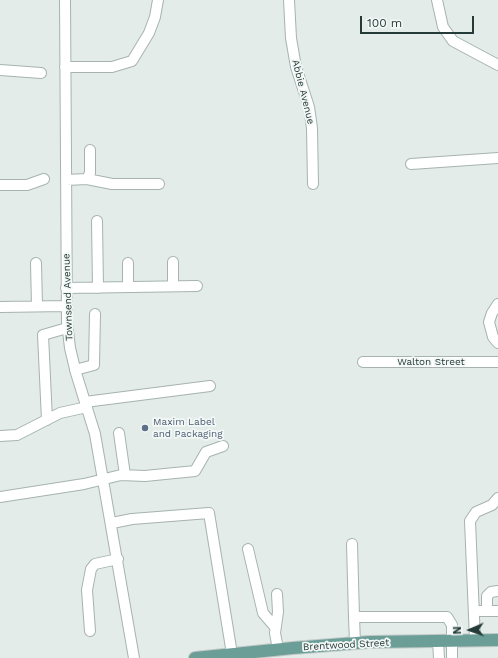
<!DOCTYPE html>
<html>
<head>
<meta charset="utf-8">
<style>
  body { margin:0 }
  #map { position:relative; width:498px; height:658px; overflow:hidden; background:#e3ece9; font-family:"Work Sans",sans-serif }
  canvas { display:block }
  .north { position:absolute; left:450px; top:610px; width:40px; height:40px; -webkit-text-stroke:3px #f3f8f6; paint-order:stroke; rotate:268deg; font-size:11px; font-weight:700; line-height:16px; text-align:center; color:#243b38 }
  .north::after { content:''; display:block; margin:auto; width:14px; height:18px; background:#243b38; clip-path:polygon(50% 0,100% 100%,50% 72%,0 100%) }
  .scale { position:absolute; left:360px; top:16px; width:114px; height:18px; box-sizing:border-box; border:2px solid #243b38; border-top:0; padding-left:5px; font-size:12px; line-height:14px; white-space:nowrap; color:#243b38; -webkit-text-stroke:3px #f3f8f6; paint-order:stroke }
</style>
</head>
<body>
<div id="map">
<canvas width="498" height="658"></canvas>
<div class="north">N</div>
<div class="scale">100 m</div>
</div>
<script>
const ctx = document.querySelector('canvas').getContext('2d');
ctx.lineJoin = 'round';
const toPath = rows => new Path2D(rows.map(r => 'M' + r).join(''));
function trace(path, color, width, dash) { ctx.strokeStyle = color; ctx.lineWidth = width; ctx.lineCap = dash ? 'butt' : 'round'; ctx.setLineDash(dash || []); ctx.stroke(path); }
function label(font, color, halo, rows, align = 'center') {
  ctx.font = font + ' "Work Sans",sans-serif'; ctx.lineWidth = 3.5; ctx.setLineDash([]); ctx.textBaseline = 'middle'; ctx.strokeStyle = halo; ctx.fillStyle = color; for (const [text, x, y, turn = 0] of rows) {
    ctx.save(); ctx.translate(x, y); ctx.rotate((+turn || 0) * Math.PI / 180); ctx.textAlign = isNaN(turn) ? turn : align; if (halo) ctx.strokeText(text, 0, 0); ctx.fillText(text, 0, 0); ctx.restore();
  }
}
const minor = toPath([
  [65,0,67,322,70,348,76,373,95,434,134,658],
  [289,0,291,38,296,67,309,107,312,128,313,184],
  [437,0,443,27,453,41,498,65],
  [65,67,112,67,132,61,149,33,155,17,158,0],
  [0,70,41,73],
  [411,164,498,158],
  [87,179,112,184,159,184],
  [66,180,87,179,90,173,90,150],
  [0,185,27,185,44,179],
  [97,221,98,288],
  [173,262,173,286],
  [36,263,37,306],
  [128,263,128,287],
  [66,288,197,286],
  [498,304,492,313,489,322,493,337,498,343],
  [0,307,66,306],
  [363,362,498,362],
  [75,370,94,365,95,314],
  [85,402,210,386],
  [47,420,43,335,67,328],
  [119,433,125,475],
  [0,436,17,435,60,413,87,407],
  [0,497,84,484,121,475,145,476,195,471,206,452,223,446],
  [112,523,132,519,209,513,232,654],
  [352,544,354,617],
  [248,549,263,613,275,627],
  [277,594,278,612,275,633,278,649],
  [480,611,498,611],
  [487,611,487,596,491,592,498,591],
  [90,631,87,590,91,569,95,564,118,559],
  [475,640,470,521,476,512,492,505,498,498],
  [438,641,439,658],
  [355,643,354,617,447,617,452,625,452,658]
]);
const major = toPath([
  [195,658,293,648,369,642,498,640]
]);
trace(minor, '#a6b3b0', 12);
trace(major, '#c2c8c7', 14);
trace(minor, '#fff', 10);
trace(major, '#6a9e97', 12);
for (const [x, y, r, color] of [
  [145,428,4,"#5c6f8a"]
]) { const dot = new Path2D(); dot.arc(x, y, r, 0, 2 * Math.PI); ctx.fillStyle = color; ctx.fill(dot); trace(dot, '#f3f8f6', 1.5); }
label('10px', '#243b38', '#f3f8f6', [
  ["Abbie Avenue",303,92,76],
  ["Townsend Avenue",68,297,-92],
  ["Walton Street",431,362],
  ["Brentwood Street",346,645,-3]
]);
label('10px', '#4e5e75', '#f3f8f6', [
  ["Maxim Label",153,422],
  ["and Packaging",153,434]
], 'left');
</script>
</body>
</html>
